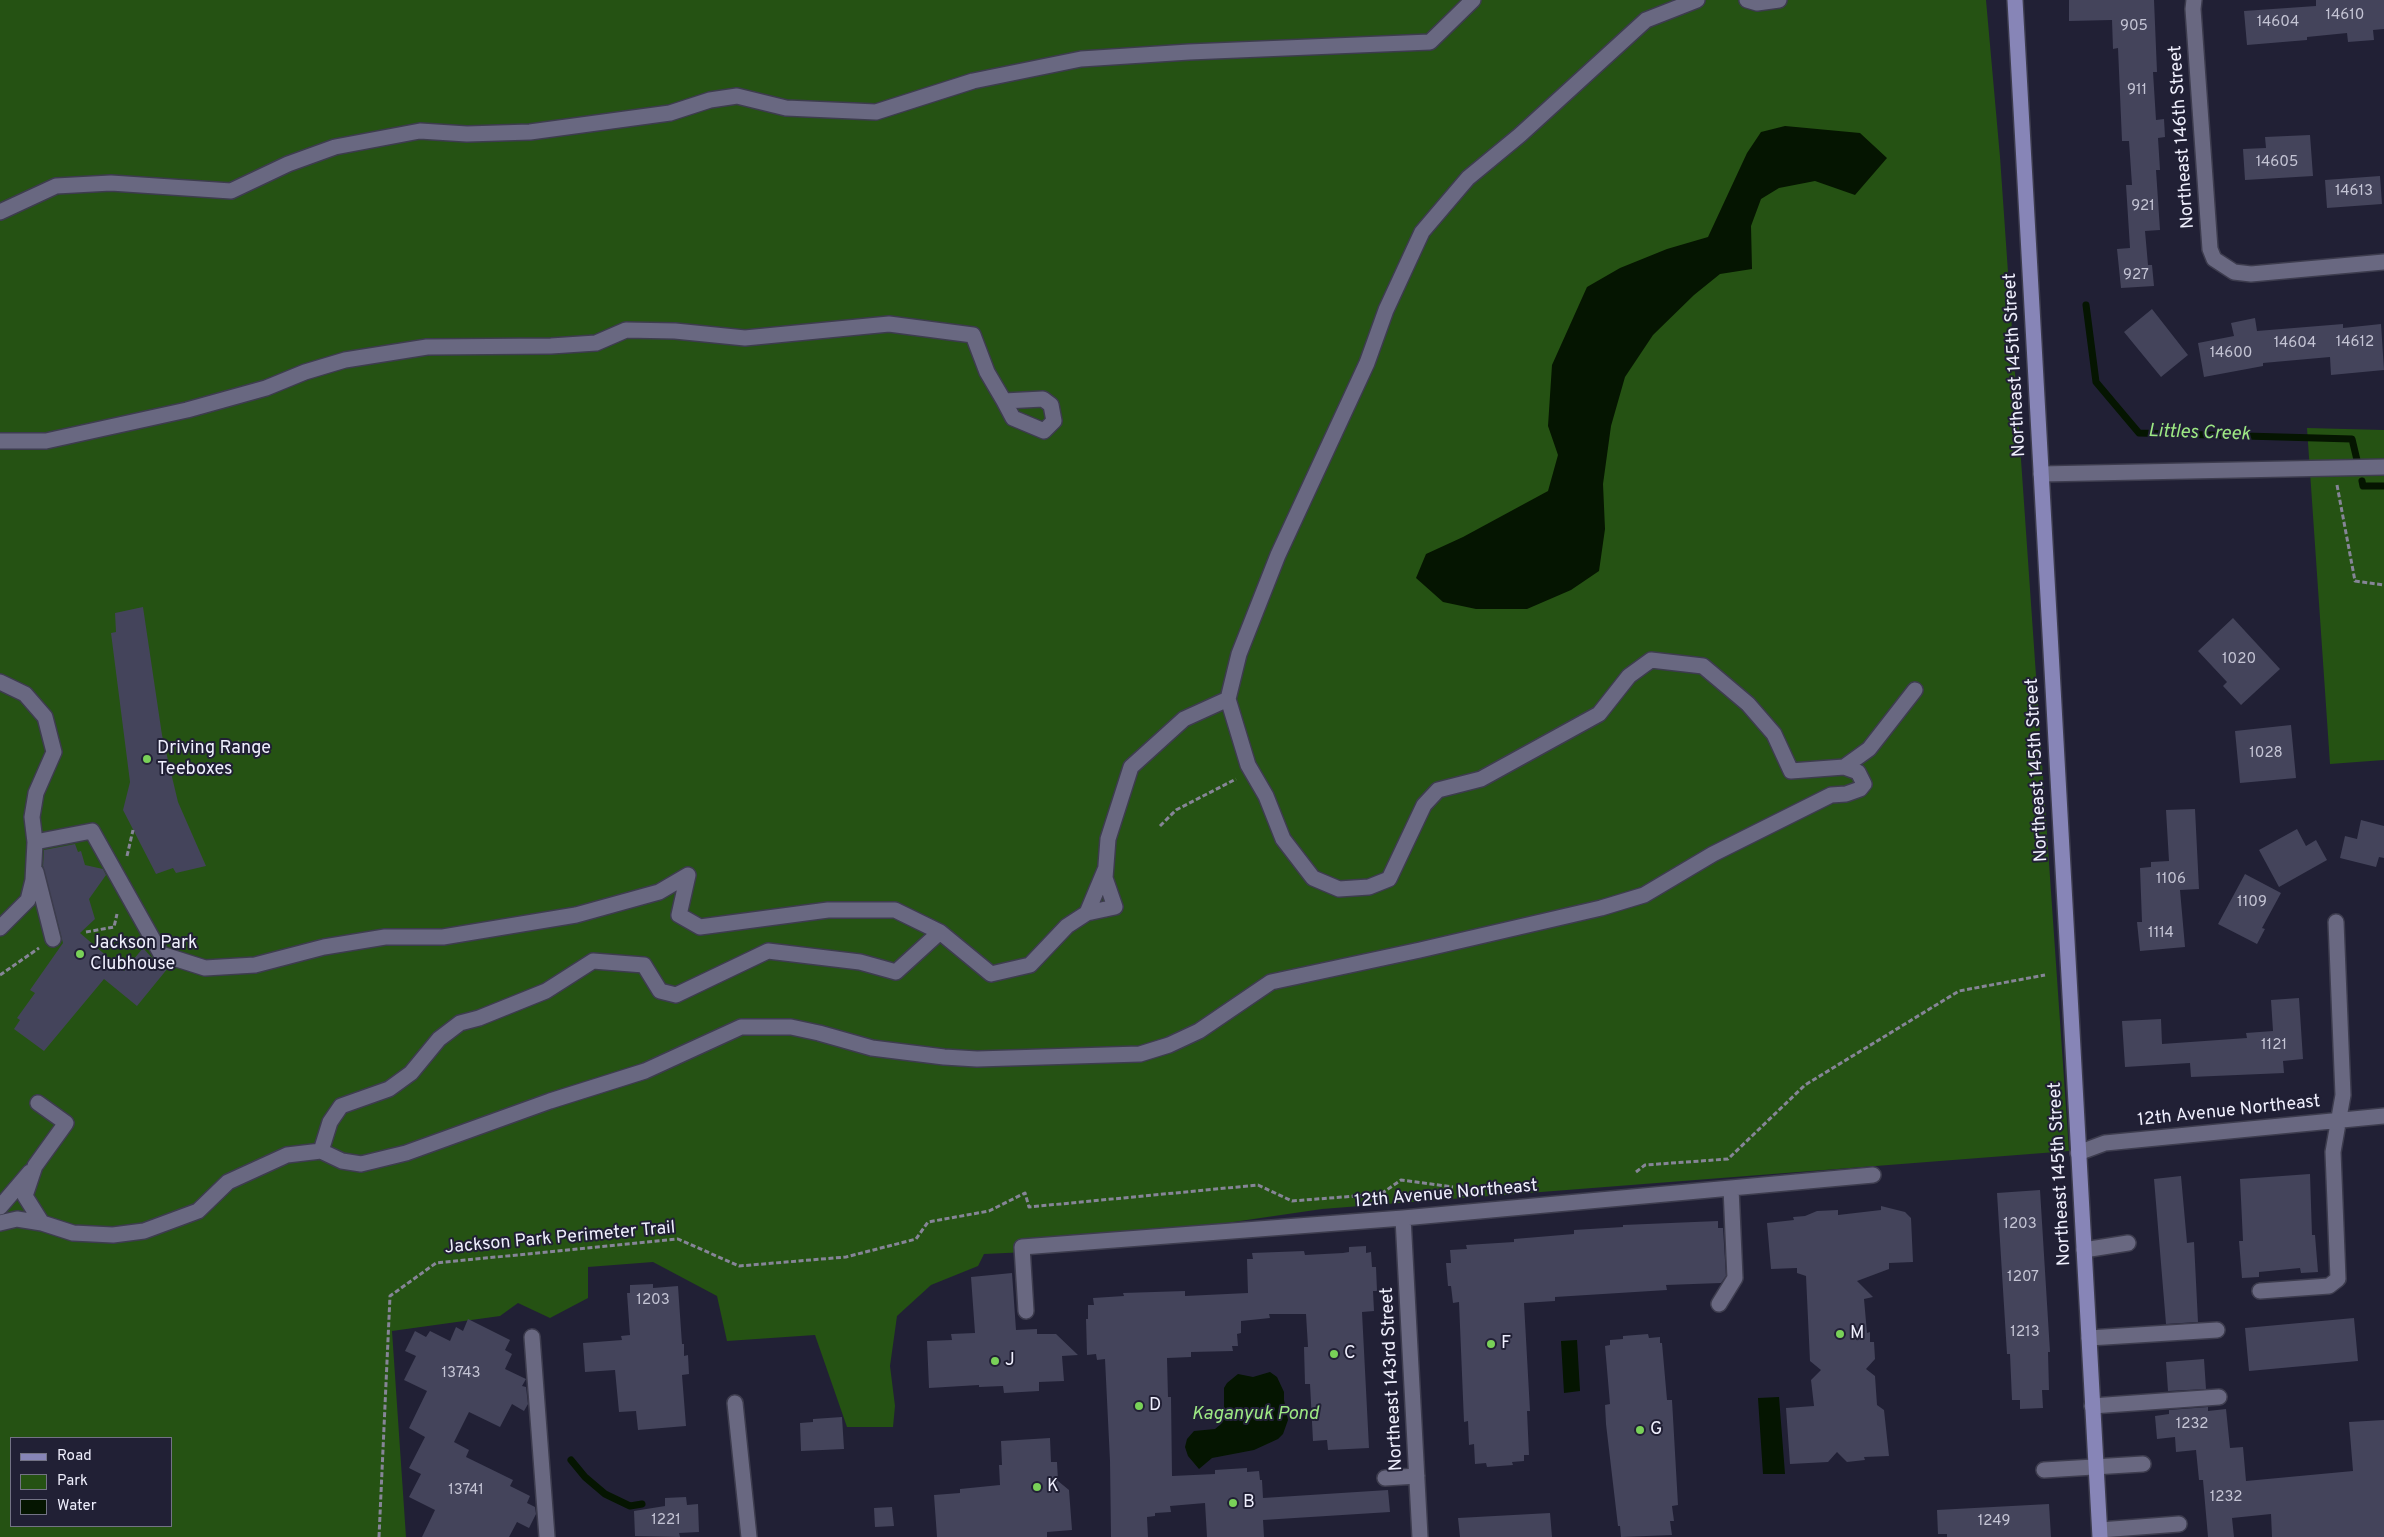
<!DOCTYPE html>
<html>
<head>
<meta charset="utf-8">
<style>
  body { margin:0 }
  #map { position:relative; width:2384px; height:1537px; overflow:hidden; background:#212035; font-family:Overpass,sans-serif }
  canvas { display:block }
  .legend { position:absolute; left:10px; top:1437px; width:162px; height:90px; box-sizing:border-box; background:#212035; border:1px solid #737385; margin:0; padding:6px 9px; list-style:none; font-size:15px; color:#efeffd }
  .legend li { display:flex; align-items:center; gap:10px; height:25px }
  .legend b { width:25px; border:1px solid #737385 }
</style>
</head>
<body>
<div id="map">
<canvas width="2384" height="1537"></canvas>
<ul class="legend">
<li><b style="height:6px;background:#8785b7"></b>Road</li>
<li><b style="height:14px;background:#255213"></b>Park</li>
<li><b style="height:14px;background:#051501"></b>Water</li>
</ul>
</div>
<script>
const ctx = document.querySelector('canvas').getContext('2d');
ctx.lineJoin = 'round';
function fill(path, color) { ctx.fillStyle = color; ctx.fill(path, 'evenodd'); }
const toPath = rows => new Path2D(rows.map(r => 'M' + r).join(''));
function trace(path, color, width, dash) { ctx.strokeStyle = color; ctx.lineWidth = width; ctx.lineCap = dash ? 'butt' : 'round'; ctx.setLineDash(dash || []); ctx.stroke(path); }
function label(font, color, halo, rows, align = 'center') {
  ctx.font = font + ' Overpass,sans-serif'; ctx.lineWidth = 4; ctx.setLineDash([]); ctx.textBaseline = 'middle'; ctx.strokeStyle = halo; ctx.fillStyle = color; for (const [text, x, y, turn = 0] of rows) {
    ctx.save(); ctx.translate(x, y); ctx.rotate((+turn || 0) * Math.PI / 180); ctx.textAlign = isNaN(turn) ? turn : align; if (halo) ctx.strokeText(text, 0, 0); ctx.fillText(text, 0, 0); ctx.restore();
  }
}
fill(toPath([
  [0,0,1986,0,2000,157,2069,1151,1322,1209,1028,1252,984,1254,978,1266,931,1285,897,1316,890,1366,895,1406,893,1427,847,1427,815,1335,727,1341,717,1296,653,1262,588,1267,588,1298,550,1318,518,1303,500,1316,392,1331,406,1537,0,1537],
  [11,1438,171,1438,171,1526,11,1526],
  [2307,428,2384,430,2384,760,2330,764]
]), '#255213');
fill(toPath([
  [1785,126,1860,133,1887,158,1855,195,1815,181,1779,188,1761,199,1751,226,1752,269,1720,274,1694,295,1653,335,1625,377,1611,426,1603,484,1605,529,1599,571,1571,590,1527,609,1476,609,1443,602,1416,578,1426,554,1463,537,1548,491,1558,455,1548,426,1552,365,1587,287,1620,268,1667,249,1708,237,1747,153,1761,132],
  [1577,1340,1580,1391,1564,1393,1561,1341],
  [1270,1372,1277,1377,1284,1392,1284,1400,1288,1420,1283,1434,1278,1439,1254,1450,1212,1458,1199,1469,1188,1456,1185,1447,1187,1439,1194,1431,1215,1429,1221,1424,1224,1417,1224,1388,1227,1383,1238,1374,1253,1377],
  [1779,1397,1785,1474,1763,1474,1758,1398]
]), '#051501');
trace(toPath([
  [2086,305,2096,382,2139,433,2352,439,2357,460],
  [2362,481,2363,486,2384,486],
  [571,1460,585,1477,605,1494,630,1506,642,1504]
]), '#051501', 7);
fill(toPath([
  [2069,0,2154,0,2157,72,2153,72,2156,120,2164,119,2165,137,2158,138,2160,170,2156,170,2160,230,2145,231,2148,265,2152,265,2154,286,2121,288,2117,249,2130,248,2126,185,2132,185,2129,141,2122,141,2118,48,2113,49,2112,20,2069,21],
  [2316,0,2384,0,2384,29,2373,30,2374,40,2348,42,2347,33,2307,37,2307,40,2247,45,2244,11,2316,6],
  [2310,135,2313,176,2245,180,2243,149,2266,148,2265,137],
  [2380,176,2382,204,2327,208,2325,180],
  [2152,309,2188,355,2161,377,2124,332],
  [2255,318,2257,331,2343,324,2343,328,2381,324,2384,370,2331,375,2330,357,2263,363,2263,366,2204,377,2198,343,2234,336,2231,323],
  [143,607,162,735,178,802,206,866,176,873,173,868,156,874,123,810,130,782,111,633,116,632,115,613],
  [2233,618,2280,669,2241,705,2223,686,2227,682,2198,651],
  [2291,725,2296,778,2240,783,2235,731],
  [2195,809,2199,889,2180,890,2185,947,2140,951,2137,922,2142,922,2140,868,2151,867,2151,862,2169,861,2166,810],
  [2361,820,2384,826,2384,858,2379,857,2376,867,2340,858,2345,836,2357,839],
  [2297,829,2306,846,2316,840,2327,860,2279,887,2259,850],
  [75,844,78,852,81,851,85,865,103,869,106,875,89,899,95,919,80,933,124,971,143,948,153,959,168,968,137,1006,104,979,44,1051,14,1029,20,1020,17,1018,35,993,30,990,63,943,43,866,44,850],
  [2245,874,2281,893,2262,928,2265,929,2257,944,2218,924],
  [2299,998,2303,1059,2283,1061,2284,1073,2191,1077,2190,1063,2125,1067,2122,1021,2161,1019,2162,1044,2247,1038,2246,1033,2273,1031,2271,1000],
  [2310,1174,2312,1235,2315,1235,2318,1272,2301,1273,2300,1268,2259,1272,2259,1277,2242,1278,2239,1241,2243,1241,2240,1179],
  [2181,1176,2187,1243,2194,1242,2198,1322,2166,1324,2154,1179],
  [2040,1190,2050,1352,2048,1352,2049,1390,2042,1390,2043,1408,2020,1409,2020,1400,2012,1400,2010,1354,2007,1354,1997,1193],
  [1881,1206,1905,1212,1911,1218,1913,1262,1889,1263,1889,1269,1857,1281,1873,1297,1864,1299,1867,1333,1870,1332,1870,1342,1874,1342,1875,1359,1866,1369,1875,1376,1877,1405,1884,1410,1889,1456,1864,1457,1865,1460,1847,1462,1837,1452,1828,1462,1790,1464,1786,1408,1814,1406,1811,1380,1821,1370,1810,1361,1806,1276,1797,1273,1797,1268,1771,1269,1767,1223,1794,1220,1793,1217,1805,1216,1817,1211,1838,1210,1838,1215,1881,1210],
  [1718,1221,1718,1228,1723,1228,1726,1276,1721,1283,1666,1285,1667,1290,1555,1297,1555,1301,1524,1303,1530,1411,1527,1411,1529,1455,1524,1455,1524,1461,1512,1462,1513,1465,1487,1467,1486,1463,1475,1464,1474,1444,1469,1445,1468,1421,1464,1422,1459,1302,1453,1303,1451,1286,1448,1286,1446,1263,1451,1263,1450,1250,1467,1249,1466,1245,1514,1242,1514,1239,1574,1234,1574,1230,1623,1227,1623,1225],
  [1366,1246,1366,1253,1371,1252,1372,1267,1376,1267,1377,1291,1373,1291,1374,1311,1362,1312,1369,1448,1328,1450,1327,1440,1313,1441,1310,1384,1305,1384,1304,1347,1308,1347,1306,1314,1269,1314,1270,1318,1241,1321,1241,1333,1237,1334,1238,1346,1232,1346,1233,1351,1191,1352,1191,1357,1167,1358,1168,1397,1171,1397,1172,1476,1215,1474,1215,1470,1247,1468,1247,1472,1259,1471,1260,1480,1262,1480,1263,1498,1388,1490,1390,1512,1263,1520,1264,1537,1207,1537,1205,1503,1170,1506,1171,1512,1155,1513,1155,1516,1147,1517,1148,1537,1111,1537,1110,1461,1105,1359,1097,1360,1096,1354,1087,1355,1086,1319,1088,1319,1088,1305,1094,1305,1093,1298,1124,1296,1123,1293,1185,1291,1185,1296,1248,1293,1247,1259,1253,1259,1252,1253,1304,1251,1305,1255,1343,1253,1349,1252,1349,1247],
  [1012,1273,1016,1330,1037,1329,1037,1334,1056,1334,1078,1355,1062,1356,1064,1381,1039,1382,1039,1391,1004,1393,1003,1386,979,1387,979,1385,929,1388,927,1341,952,1340,951,1334,975,1333,971,1277],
  [653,1284,653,1288,678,1286,682,1344,684,1344,684,1356,688,1355,689,1374,682,1375,686,1426,638,1430,636,1411,619,1412,615,1370,585,1372,583,1343,622,1340,621,1336,630,1335,627,1293,630,1293,630,1285],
  [2354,1318,2358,1361,2249,1371,2245,1328],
  [468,1319,510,1340,505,1350,512,1354,505,1369,526,1379,522,1386,526,1387,528,1404,524,1411,512,1404,500,1427,469,1412,454,1442,469,1450,466,1457,513,1480,510,1486,530,1496,527,1503,535,1507,536,1514,529,1528,517,1522,509,1537,422,1537,435,1510,409,1497,421,1474,409,1468,425,1437,409,1428,427,1391,404,1380,416,1356,405,1351,415,1331,426,1337,430,1331,450,1341,456,1327,463,1331],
  [1648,1334,1649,1338,1660,1337,1660,1343,1662,1343,1667,1400,1672,1400,1678,1505,1672,1506,1674,1521,1670,1521,1672,1535,1621,1537,1620,1526,1618,1526,1606,1424,1605,1405,1610,1404,1605,1346,1610,1345,1610,1340,1623,1339,1623,1336],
  [2204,1359,2206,1389,2168,1391,2166,1362],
  [2208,1407,2208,1411,2226,1409,2230,1448,2243,1447,2246,1481,2353,1471,2349,1422,2384,1420,2384,1537,2272,1537,2271,1514,2232,1518,2234,1537,2208,1537,2203,1480,2199,1480,2196,1450,2176,1452,2175,1437,2157,1439,2155,1416,2169,1414,2169,1410],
  [842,1417,844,1449,801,1451,800,1423,813,1422,813,1419],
  [1050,1438,1051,1462,1057,1462,1058,1481,1069,1490,1072,1530,1047,1532,1047,1537,937,1537,934,1495,960,1493,960,1489,1000,1485,999,1465,1002,1465,1001,1441],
  [686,1497,687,1505,698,1504,699,1532,679,1533,680,1537,635,1536,634,1511,665,1506,665,1498],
  [2049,1504,2051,1537,1947,1537,1947,1534,1938,1534,1937,1510],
  [892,1507,894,1526,875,1527,874,1508],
  [1550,1513,1552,1537,1460,1537,1458,1518]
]), '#44445b');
const minor = toPath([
  [1747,0,1757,3,1779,0],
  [2194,0,2193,9,2210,249,2214,259,2234,272,2251,274,2384,262],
  [0,212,56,186,111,183,231,191,288,164,335,147,420,131,467,134,530,132,670,113,710,100,737,96,786,108,876,112,973,81,1081,59,1189,52,1430,42,1473,0],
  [0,441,46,441,187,410,266,388,305,372,345,360,427,347,551,346,596,343,626,330,675,331,745,338,889,324,973,335,987,372,1004,401,1013,418,1044,431,1054,421,1051,405,1043,399,1004,401],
  [2041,474,2384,467],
  [0,682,25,694,45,717,54,752,36,793,32,817,35,842,33,880,28,900,0,928],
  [1844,767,1869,749,1915,690],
  [35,842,92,831,161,954,205,968,255,965,324,947,385,937,443,937,576,915,659,892,688,875,679,915,700,927,828,910,895,910,940,932,991,974,1030,965,1067,926,1087,913,1105,870],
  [36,872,53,939],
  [1087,913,1115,907,1105,878,1108,839,1131,767,1184,719,1228,699],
  [38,1103,66,1123,35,1166,25,1196,42,1223,73,1233,113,1235,144,1231,198,1211,228,1182,287,1155,321,1151,342,1161,361,1164,406,1153,550,1101,645,1071,741,1027,791,1027,819,1033,872,1048,944,1057,977,1059,1140,1054,1169,1045,1199,1031,1271,982,1420,950,1601,908,1644,895,1713,854,1831,795,1846,794,1860,789,1864,784,1858,772,1844,767,1791,771,1774,734,1748,704,1703,666,1651,660,1629,676,1599,714,1481,779,1438,790,1424,805,1389,879,1369,887,1339,889,1313,878,1283,839,1266,796,1248,765,1228,699,1239,654,1278,555,1367,363,1386,310,1422,232,1468,178,1520,135,1646,20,1697,0],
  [321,1151,330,1122,341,1106,389,1089,411,1073,439,1039,460,1023,479,1018,546,991,593,961,644,965,660,991,676,995,768,951,860,962,896,972,940,932],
  [2078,1153,2105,1143,2384,1116],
  [0,1207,30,1172],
  [1403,1218,1420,1537],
  [0,1223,17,1219,42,1223],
  [2084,1250,2128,1243],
  [2260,1291,2329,1286,2338,1279,2333,1152,2343,1095,2336,922],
  [1719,1304,1735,1278,1731,1188],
  [1026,1311,1022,1247,1403,1218,1873,1175],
  [532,1337,547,1537],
  [2089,1338,2217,1330],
  [735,1403,749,1537],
  [2092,1406,2219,1397],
  [2044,1470,2143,1464],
  [1385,1478,1417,1476],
  [2100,1530,2179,1524]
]);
const major = toPath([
  [2015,0,2100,1537]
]);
trace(minor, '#3d3c4e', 18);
trace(major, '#3d3c4e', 18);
trace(toPath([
  [2337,485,2355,581,2384,585],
  [1160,826,1176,810,1236,779],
  [127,856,133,830],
  [86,932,114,927,117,914],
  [0,975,39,948],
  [1636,1172,1645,1165,1728,1159,1805,1085,1959,991,2045,975],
  [1462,1186,1463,1196],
  [379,1537,390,1296,436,1263,678,1239,739,1266,846,1257,916,1239,928,1222,989,1211,1025,1193,1029,1207,1258,1185,1292,1201,1381,1194,1401,1180,1453,1187]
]), '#868597', 3, [5, 2.5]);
trace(minor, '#696881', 15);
trace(major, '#8785b7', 15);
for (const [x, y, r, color] of [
  [147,759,5,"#79d158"],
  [80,954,5,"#79d158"],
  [1840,1334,5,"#79d158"],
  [1491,1344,5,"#79d158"],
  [1334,1354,5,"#79d158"],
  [995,1361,5,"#79d158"],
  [1139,1406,5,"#79d158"],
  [1640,1430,5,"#79d158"],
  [1037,1487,5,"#79d158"],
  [1233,1503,5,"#79d158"]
]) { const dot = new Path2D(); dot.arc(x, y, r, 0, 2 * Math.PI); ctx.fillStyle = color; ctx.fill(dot); trace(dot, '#212035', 2); }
label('15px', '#c4c4d4', null, [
  ["14610",2345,16],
  ["14604",2278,23],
  ["905",2134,27],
  ["911",2137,91],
  ["14605",2277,163],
  ["14613",2354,192],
  ["921",2143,207],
  ["927",2136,276],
  ["14612",2355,343],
  ["14604",2295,344],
  ["14600",2231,354],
  ["1020",2239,660],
  ["1028",2266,754],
  ["1106",2171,880],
  ["1109",2252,903],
  ["1114",2161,934],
  ["1121",2274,1046],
  ["1203",2020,1225],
  ["1207",2023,1278],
  ["1203",653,1301],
  ["1213",2025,1333],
  ["13743",461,1374],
  ["1232",2192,1425],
  ["13741",466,1491],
  ["1232",2226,1498],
  ["1221",666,1521],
  ["1249",1994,1522]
]);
label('18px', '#efeffd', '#212035', [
  ["Northeast 146th Street",2183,137,-94],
  ["Northeast 145th Street",2016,365,-93],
  ["Northeast 145th Street",2038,770,-93],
  ["12th Avenue Northeast",2229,1112,-6],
  ["Northeast 145th Street",2061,1174,-93],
  ["12th Avenue Northeast",1446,1195,-5],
  ["Jackson Park Perimeter Trail",560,1239,-5],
  ["Northeast 143rd Street",1393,1379,-93]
]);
label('18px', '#efeffd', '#212035', [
  ["Driving Range",157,749],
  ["Teeboxes",157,770],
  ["Jackson Park",90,944],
  ["Clubhouse",90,965],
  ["M",1850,1334],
  ["F",1501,1344],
  ["C",1344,1354],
  ["J",1005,1361],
  ["D",1149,1406],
  ["G",1650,1430],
  ["K",1047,1487],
  ["B",1243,1503]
], 'left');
label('italic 19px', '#9de884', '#212035', [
  ["Littles Creek",2199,434,2],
  ["Kaganyuk Pond",1255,1415]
]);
</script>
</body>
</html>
